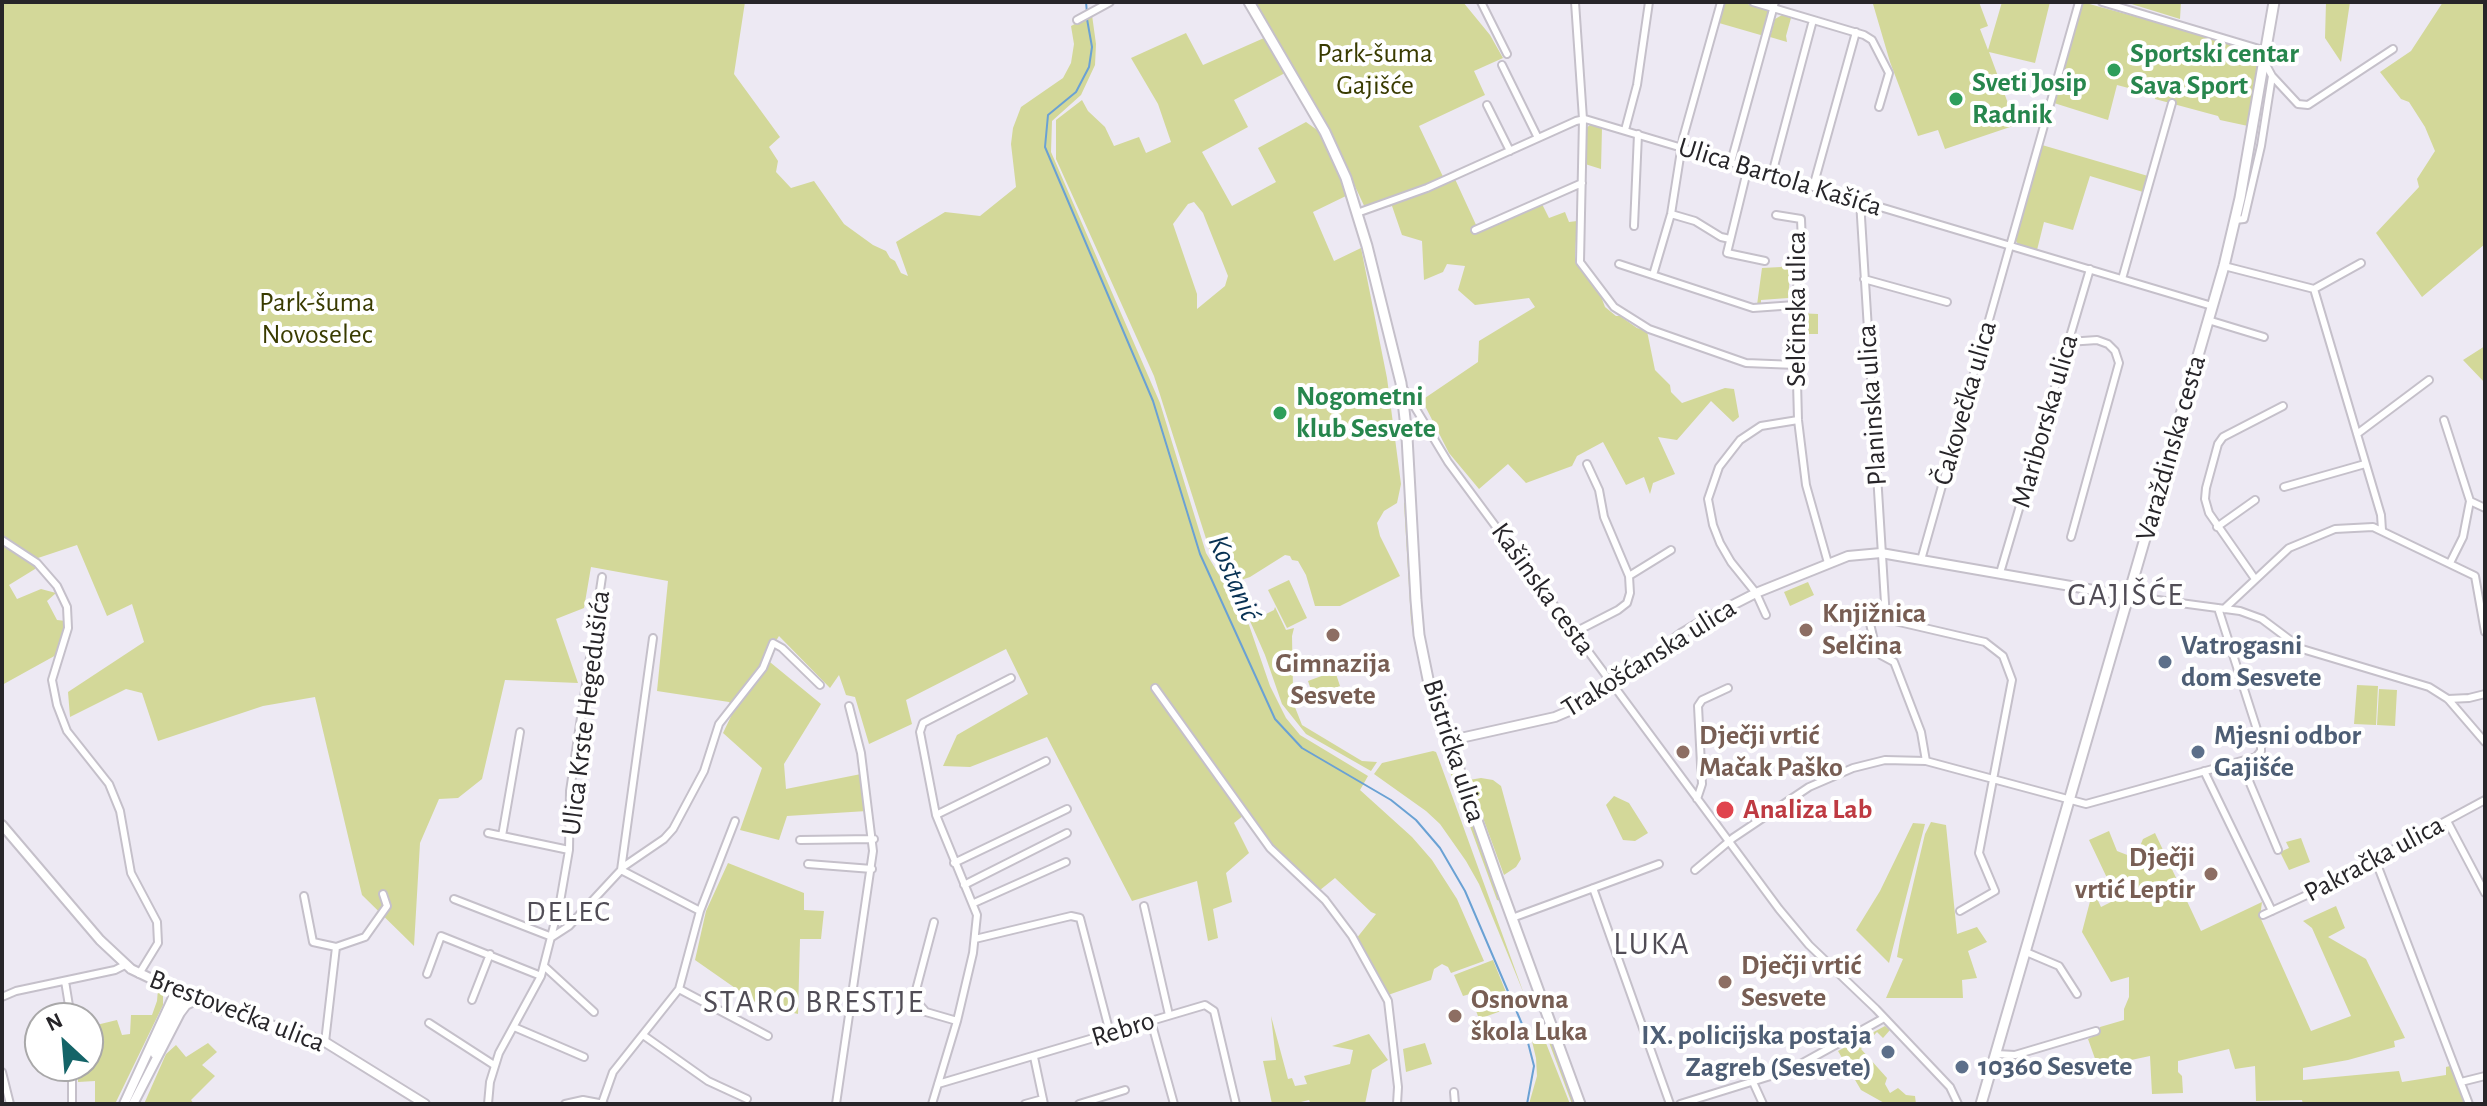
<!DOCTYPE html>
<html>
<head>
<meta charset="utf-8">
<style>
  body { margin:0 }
  #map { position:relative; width:2487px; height:1106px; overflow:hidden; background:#ede9f3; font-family:"Alegreya Sans",sans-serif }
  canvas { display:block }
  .frame { position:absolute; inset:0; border:4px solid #272529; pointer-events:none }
  .north { position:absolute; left:24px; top:1002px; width:80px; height:80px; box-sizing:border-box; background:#fff; border:2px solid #a9a8a9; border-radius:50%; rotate:334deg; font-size:22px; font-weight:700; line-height:32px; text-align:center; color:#272529 }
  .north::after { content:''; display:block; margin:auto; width:28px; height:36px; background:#146468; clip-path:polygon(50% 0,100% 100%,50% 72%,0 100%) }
</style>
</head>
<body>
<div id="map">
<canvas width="2487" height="1106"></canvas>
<div class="frame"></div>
<div class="north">N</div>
</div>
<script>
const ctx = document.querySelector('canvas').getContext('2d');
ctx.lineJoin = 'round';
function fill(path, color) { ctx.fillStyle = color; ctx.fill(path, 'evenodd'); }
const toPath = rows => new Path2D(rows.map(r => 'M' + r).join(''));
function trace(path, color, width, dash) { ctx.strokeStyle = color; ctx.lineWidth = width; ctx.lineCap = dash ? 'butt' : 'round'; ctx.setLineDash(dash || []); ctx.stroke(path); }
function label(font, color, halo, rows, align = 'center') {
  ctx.font = font + ' "Alegreya Sans",sans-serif'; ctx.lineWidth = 8; ctx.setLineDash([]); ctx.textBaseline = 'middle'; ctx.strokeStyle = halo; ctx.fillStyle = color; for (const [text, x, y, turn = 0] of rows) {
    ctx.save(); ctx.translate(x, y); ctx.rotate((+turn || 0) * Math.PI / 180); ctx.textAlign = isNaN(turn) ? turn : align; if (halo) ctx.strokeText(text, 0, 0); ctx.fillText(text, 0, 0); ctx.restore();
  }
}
fill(toPath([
  [2,2,745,2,734,74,780,137,769,147,778,161,776,172,791,188,814,181,844,224,873,245,886,251,890,258,895,261,901,273,908,276,896,242,945,212,980,216,1016,187,1011,144,1013,128,1021,107,1063,78,1071,63,1074,44,1071,26,1092,15,1096,44,1095,65,1081,95,1052,121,1051,152,1160,403,1206,553,1249,625,1270,686,1286,718,1300,735,1368,776,1360,790,1412,837,1432,860,1457,899,1484,961,1451,973,1448,967,1442,964,1434,969,1431,980,1388,995,1356,939,1376,914,1371,912,1335,878,1320,890,1275,851,1249,811,1234,823,1249,853,1226,873,1232,902,1213,909,1218,938,1208,941,1197,881,1132,901,1047,737,970,767,943,766,957,735,1028,694,1006,649,906,700,912,724,869,744,855,697,846,695,839,675,830,688,779,636,765,658,821,704,784,764,786,789,861,774,867,811,787,816,779,840,740,830,762,768,723,733,735,708,729,702,657,691,668,581,591,567,584,608,556,619,578,683,505,680,482,779,458,798,439,799,420,843,414,946,362,895,315,697,263,706,158,741,142,693,126,689,70,717,68,692,144,642,132,604,107,616,77,545,38,558,35,569,9,585,17,599,41,589,56,593,47,601,57,620,66,621,58,654,2,685],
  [1255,2,1463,2,1490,35,1503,58,1474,71,1485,95,1419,126,1446,183,1455,179,1477,227,1541,202,1549,218,1565,212,1569,222,1577,221,1575,257,1578,264,1599,291,1605,307,1616,316,1620,316,1637,328,1647,331,1655,370,1670,385,1671,392,1682,403,1725,388,1734,389,1739,417,1733,422,1711,401,1677,440,1658,437,1675,474,1653,483,1650,494,1644,477,1626,485,1603,442,1577,456,1572,466,1526,483,1508,464,1479,489,1449,453,1422,400,1478,362,1479,341,1535,307,1529,298,1475,305,1458,290,1465,266,1447,264,1443,272,1424,280,1422,241,1402,235,1392,206,1367,212,1325,122],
  [1725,2,1740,2,1767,9,1770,13,1764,36,1719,23],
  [1877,2,1979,2,1988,26,1980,29,1988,50,2002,2,2050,2,2035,63,1989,52,2016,125,1945,149,1938,130,1918,136,1890,62,1873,4],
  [2082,2,2258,50,2260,57,2248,126,2220,120,2218,116,2155,99,2155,95,2117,85,2108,120,2054,103],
  [2125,2,2181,2,2180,19],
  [2326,2,2350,2,2341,62,2325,38],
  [2443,2,2485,2,2485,244,2422,297,2376,233,2419,187,2417,179,2435,151,2425,127,2409,102,2401,99,2380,72,2411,51],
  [1782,15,1791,18,1786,36,1787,42,1770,37,1775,19],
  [1186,33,1203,65,1264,38,1285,73,1234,100,1248,127,1202,152,1232,206,1276,182,1258,148,1306,122,1320,132,1348,195,1313,212,1334,261,1361,248,1387,378,1401,484,1397,503,1384,511,1377,523,1380,536,1400,576,1340,606,1315,606,1306,575,1298,561,1292,560,1290,556,1285,555,1250,577,1229,584,1209,548,1154,376,1056,159,1056,120,1082,100,1088,111,1105,127,1114,146,1139,137,1146,153,1171,142,1158,104,1131,58],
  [1194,202,1203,213,1228,276,1225,286,1197,309,1197,294,1173,224,1188,204],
  [1590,125,1602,128,1601,169,1585,164,1585,129],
  [2042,145,2148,176,2143,192,2090,176,2073,230,2044,222,2037,250,2019,245,2015,240],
  [1799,261,1790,276,1788,298,1761,300,1761,305,1757,305,1762,268,1781,267,1787,262],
  [1797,313,1818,314,1818,334,1797,334],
  [2485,346,2485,383,2463,360],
  [1406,501,1423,674,1432,710,1428,707,1425,695,1411,621,1404,503],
  [1289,580,1307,618,1287,628,1268,590],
  [1808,582,1814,595,1790,606,1784,592],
  [1275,607,1286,630,1294,628,1292,636,1293,689,1289,692,1302,725,1362,761,1377,762,1371,771,1306,734,1282,704,1265,655,1246,612,1251,609,1256,619,1274,610],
  [1335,671,1340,686,1313,696,1308,681],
  [2357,685,2378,686,2376,725,2354,724],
  [2379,689,2397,690,2395,726,2377,725],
  [1433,751,1436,752,1438,757,1524,994,1479,884,1466,861,1440,824,1426,811,1374,774,1382,763],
  [1448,755,1501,901,1497,900,1445,758],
  [1481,778,1493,780,1501,786,1521,859,1516,867,1504,875,1469,780],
  [1614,796,1629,803,1648,833,1635,841,1623,840,1606,805],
  [1931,822,1946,825,1957,934,1977,927,1987,942,1968,951,1977,978,1962,980,1963,998,1886,998,1903,959,1897,957,1900,940,1925,834],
  [1913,823,1925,824,1889,963,1856,930,1880,891],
  [2109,831,2117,851,2135,858,2143,839,2155,833,2201,931,2262,902,2260,917,2311,1031,2351,1016,2312,928,2303,921,2336,906,2345,928,2328,937,2366,959,2405,1038,2394,1041,2395,1047,2348,1060,2303,1068,2303,1080,2399,1071,2402,1082,2446,1075,2446,1067,2450,1066,2465,1104,2303,1104,2302,1100,2256,1101,2255,1066,2235,1069,2229,1049,2178,1061,2178,1072,2182,1076,2183,1093,2152,1094,2150,1056,2098,1067,2088,1039,2098,1034,2100,1027,2124,1020,2124,1009,2129,997,2129,977,2111,982,2082,932,2093,890,2101,907,2117,899,2089,840],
  [2301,838,2310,862,2289,870,2280,852,2289,848,2286,842],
  [728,863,804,893,804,910,824,911,821,939,800,939,798,1014,758,1004,695,960,706,911],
  [1493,960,1512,1007,1479,1019,1470,994,1463,996,1454,975],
  [158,989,163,995,163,1005,115,1104,95,1104,95,1081,78,1082,78,1066,88,1066,88,1027,117,1020,122,1035,130,1034,131,1015,152,1015,157,1001],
  [1271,1016,1288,1079,1292,1078,1295,1086,1307,1084,1304,1076,1350,1064,1353,1050,1332,1046,1369,1034,1388,1060,1372,1070,1365,1104,1311,1104,1309,1100,1293,1104,1272,1104,1263,1061,1276,1060],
  [1885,1026,1890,1030,1883,1038,1877,1032,1861,1049,1887,1078,1885,1084,1890,1093,1898,1088,1906,1095,1915,1096,1916,1104,1886,1104,1861,1090,1838,1051],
  [1542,1033,1570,1104,1529,1104,1537,1076,1536,1058,1531,1037],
  [1549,1035,1551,1036,1576,1104,1572,1104,1547,1037],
  [208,1043,217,1052,202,1065,215,1076,191,1100,194,1104,144,1104,166,1054,176,1045,186,1057],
  [1425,1043,1432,1064,1406,1072,1403,1049]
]), '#d3d899');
trace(toPath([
  [1086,2,1087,13],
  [1087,19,1092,47,1089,67,1076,92,1048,115,1045,147,1153,401,1200,554,1275,719,1302,748,1391,800,1416,820,1440,848,1465,891,1525,1031,1534,1066,1527,1104]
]), '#6aa1d4', 2);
const minor = toPath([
  [1481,2,1507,54],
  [1575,2,1583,119,1580,262,1614,307,1649,329,1746,363,1796,365],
  [1753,2,1864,35,1872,40,1889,73,1879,107],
  [2102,2,2266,51],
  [1077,20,1110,2],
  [1502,65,1538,138],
  [2272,76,2298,104,2308,105,2393,49],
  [1487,105,1510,151],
  [1625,130,1637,85,1649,2],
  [1731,162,1775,2],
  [1748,167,1727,253,1765,261],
  [1772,174,1813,20],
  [1813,187,1856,32],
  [1860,201,1886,619,1985,642,2003,656,2012,680,1979,853,1995,891,1960,911],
  [1357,213,1427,188,1576,121,1585,119,2212,306],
  [1671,214,1695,221,1721,237,1730,239],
  [1776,215,1801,219,1802,244,1795,305,1798,420,1806,485,1828,563],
  [2235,220,2244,219,2261,146,2272,76,2265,63],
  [1634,226,1638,134],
  [1475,230,1582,183],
  [1619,264,1753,308,1795,305],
  [2224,266,2314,289,2381,515,2382,530],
  [1653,275,1671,214,1683,138,1721,2],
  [1864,279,1947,302],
  [2122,279,2172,103],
  [2314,289,2361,263],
  [2208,320,2264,337],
  [2068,342,2097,340,2108,344,2115,351,2119,363,2071,537],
  [1402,386,1448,462,1779,909,1809,945,1876,1009,1950,1087,1958,1104],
  [2444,420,2470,501,2463,537,2450,563],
  [2357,434,2429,380],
  [2284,487,2365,464],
  [2470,501,2485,508],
  [2217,527,2255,500],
  [2,540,37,563,57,586,67,607,68,628,52,680,57,705,67,731,109,784,120,811,131,873,157,922,158,943,139,974],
  [1921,560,2079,2],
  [2000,573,2090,269],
  [1629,576,1671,550],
  [2255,579,2209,513,2205,499,2206,488,2218,444,2223,437,2283,406],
  [2128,596,2240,611,2262,619,2302,649,2429,687,2448,699,2485,742],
  [1885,609,1868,615,1875,645,1881,655,1894,662,1896,667,1921,732,1926,761],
  [2224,609,2289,548,2335,529,2373,527,2475,576,2485,632],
  [1766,615,1756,593,1731,562,1720,543,1713,525,1708,499,1719,467,1740,440,1761,426,1798,420],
  [1575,632,1618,610,1627,603,1630,593,1629,576,1604,517,1599,490,1587,464],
  [1155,688,1270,848,1325,900,1352,936,1388,1001,1398,1087,1397,1104],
  [2448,699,2469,698,2485,694],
  [2241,762,2278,850],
  [2204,771,2272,911],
  [1697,799,1702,784,1698,706,1702,700,1728,688],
  [936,815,1046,761],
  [2447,821,2485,893],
  [488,833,569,850],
  [502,836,520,732],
  [800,840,874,839],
  [2375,859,2469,1104],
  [954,863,1067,809],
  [808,864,872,869],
  [623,867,664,839,673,829,704,771,719,724,763,668,773,643,782,648,820,685],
  [621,870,700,911],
  [1695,870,1733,838,1809,787,1853,768,1885,760,1926,761,2086,804,2256,757,2261,751,2261,742,2218,608],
  [964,885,1067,833],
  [1593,888,1670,1104],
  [304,896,313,942,336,947],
  [454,899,552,937,569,926,621,870,653,638],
  [974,903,1066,862],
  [1144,906,1169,1015],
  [2263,915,2322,888,2485,800],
  [1512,918,1659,864],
  [934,922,916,990,919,1004,926,1012,957,1021],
  [975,939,1071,916,1080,918,1110,1033],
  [2026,952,2059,966,2077,994],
  [544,966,594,1012],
  [427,974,441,936,541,976],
  [65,981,71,1018],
  [679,989,768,1036],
  [2,997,16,991,115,970,125,965],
  [472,1000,490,954],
  [1151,1021,1174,1104],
  [429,1023,494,1065],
  [514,1027,584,1057],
  [643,1035,708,1081,747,1099],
  [325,1042,336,947,365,937,387,906,383,894],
  [1996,1054,2015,1055,2096,1031],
  [1034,1057,1044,1104],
  [2,1072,10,1104],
  [1753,1082,1763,1104],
  [2461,1082,2485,1076],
  [938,1084,1205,1005,1214,1011,1236,1104],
  [1454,1092,1455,1104],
  [602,1103,613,1072,679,989,700,911,735,821],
  [72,1104,72,1066],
  [488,1104,490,1082,499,1053,541,976,560,902,569,850,570,791,602,577],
  [565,1104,583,1100,604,1104],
  [836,1104,873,851,861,753,849,706],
  [932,1104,957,1021,973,953,977,915,936,815,920,732,923,723,1011,678],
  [1025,1104,1043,1099],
  [1079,1104,1125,1090],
  [1680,1104,1790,1070,1884,1018]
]);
const tertiary = toPath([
  [1447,741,1555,717,1576,708,1605,692,1681,634,1711,616,1756,593,1848,556,1881,553,2128,596],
  [2,825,100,940,131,969,204,1004,325,1042,425,1104],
  [155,1054,178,1004,179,993],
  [124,1104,176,991],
  [133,1104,180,1013,186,1005,196,1000]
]);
const secondary = toPath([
  [1249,2,1325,132,1346,178,1367,246,1401,383,1407,437,1416,600,1419,635,1429,684,1498,880,1580,1104],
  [1981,1104,2224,266,2240,198,2274,2]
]);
trace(minor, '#c5c0ca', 10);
trace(tertiary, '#c5c0ca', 12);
trace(secondary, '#c5c0ca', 13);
trace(minor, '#fff', 6);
trace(tertiary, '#fff', 8);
trace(secondary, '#fff', 9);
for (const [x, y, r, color] of [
  [2114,70,8,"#2e9e5b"],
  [1956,99,8,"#2e9e5b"],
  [1280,413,8,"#2e9e5b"],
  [1806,630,8,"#8d6e63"],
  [1333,635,8,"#8d6e63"],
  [2165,662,8,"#5c6f8a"],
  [1683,752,8,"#8d6e63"],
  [2198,752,8,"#5c6f8a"],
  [1725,810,10,"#e0444e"],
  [2211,874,8,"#8d6e63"],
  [1725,982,8,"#8d6e63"],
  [1455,1016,8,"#8d6e63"],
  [1888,1052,8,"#5c6f8a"],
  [1962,1067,8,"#5c6f8a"]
]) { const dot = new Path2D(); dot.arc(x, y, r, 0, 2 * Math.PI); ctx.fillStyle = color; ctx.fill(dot); trace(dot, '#fff', 3); }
label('28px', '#393b00', '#fff', [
  ["Park-šuma",1375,54],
  ["Gajišće",1375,86],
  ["Park-šuma",317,303],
  ["Novoselec",317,335]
]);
label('bold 28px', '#27864d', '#fff', [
  ["Sportski centar",2130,54],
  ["Sava Sport",2130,86],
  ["Sveti Josip",1972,83],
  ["Radnik",1972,115],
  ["Nogometni",1296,397],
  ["klub Sesvete",1296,429]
], 'left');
label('28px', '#272529', '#fff', [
  ["Ulica Bartola Kašića",1780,177,17],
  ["Selčinska ulica",1797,309,-90],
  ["Čakovečka ulica",1965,403,-74],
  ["Planinska ulica",1872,405,-94],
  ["Mariborska ulica",2045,421,-74],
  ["Varaždinska cesta",2171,448,-74],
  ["Kašinska cesta",1543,589,54],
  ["Trakošćanska ulica",1649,658,-32],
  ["Ulica Krste Hegedušića",586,713,-83],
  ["Bistrička ulica",1454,751,72],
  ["Pakračka ulica",2374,859,-28],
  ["Brestovečka ulica",237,1011,21],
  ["Rebro",1123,1029,-17]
]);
label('bold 28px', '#785e54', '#fff', [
  ["Knjižnica",1822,614],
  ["Selčina",1822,646],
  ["Gimnazija",1333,664,"center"],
  ["Sesvete",1333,696,"center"],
  ["Dječji vrtić",1699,736],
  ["Mačak Paško",1699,768],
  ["Dječji",2195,858,"right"],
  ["vrtić Leptir",2195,890,"right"],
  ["Dječji vrtić",1741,966],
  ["Sesvete",1741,998],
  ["Osnovna",1471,1000],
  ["škola Luka",1471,1032]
], 'left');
label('bold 28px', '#4e5e75', '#fff', [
  ["Vatrogasni",2181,646],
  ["dom Sesvete",2181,678],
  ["Mjesni odbor",2214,736],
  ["Gajišće",2214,768],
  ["IX. policijska postaja",1872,1036,"right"],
  ["Zagreb (Sesvete)",1872,1068,"right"],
  ["10360 Sesvete",1978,1067]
], 'left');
label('bold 28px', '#be3a42', '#fff', [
  ["Analiza Lab",1743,810]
], 'left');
label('italic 30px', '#073153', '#fff', [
  ["Kostanić",1234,578,67]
]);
ctx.letterSpacing = '2px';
label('30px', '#514d56', '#fff', [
  ["DELEC",569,912]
]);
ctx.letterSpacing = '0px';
ctx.letterSpacing = '2px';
label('32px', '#514d56', '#fff', [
  ["GAJIŠĆE",2126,595],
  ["LUKA",1652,944],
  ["STARO BRESTJE",814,1002]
]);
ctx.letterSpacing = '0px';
</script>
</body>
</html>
